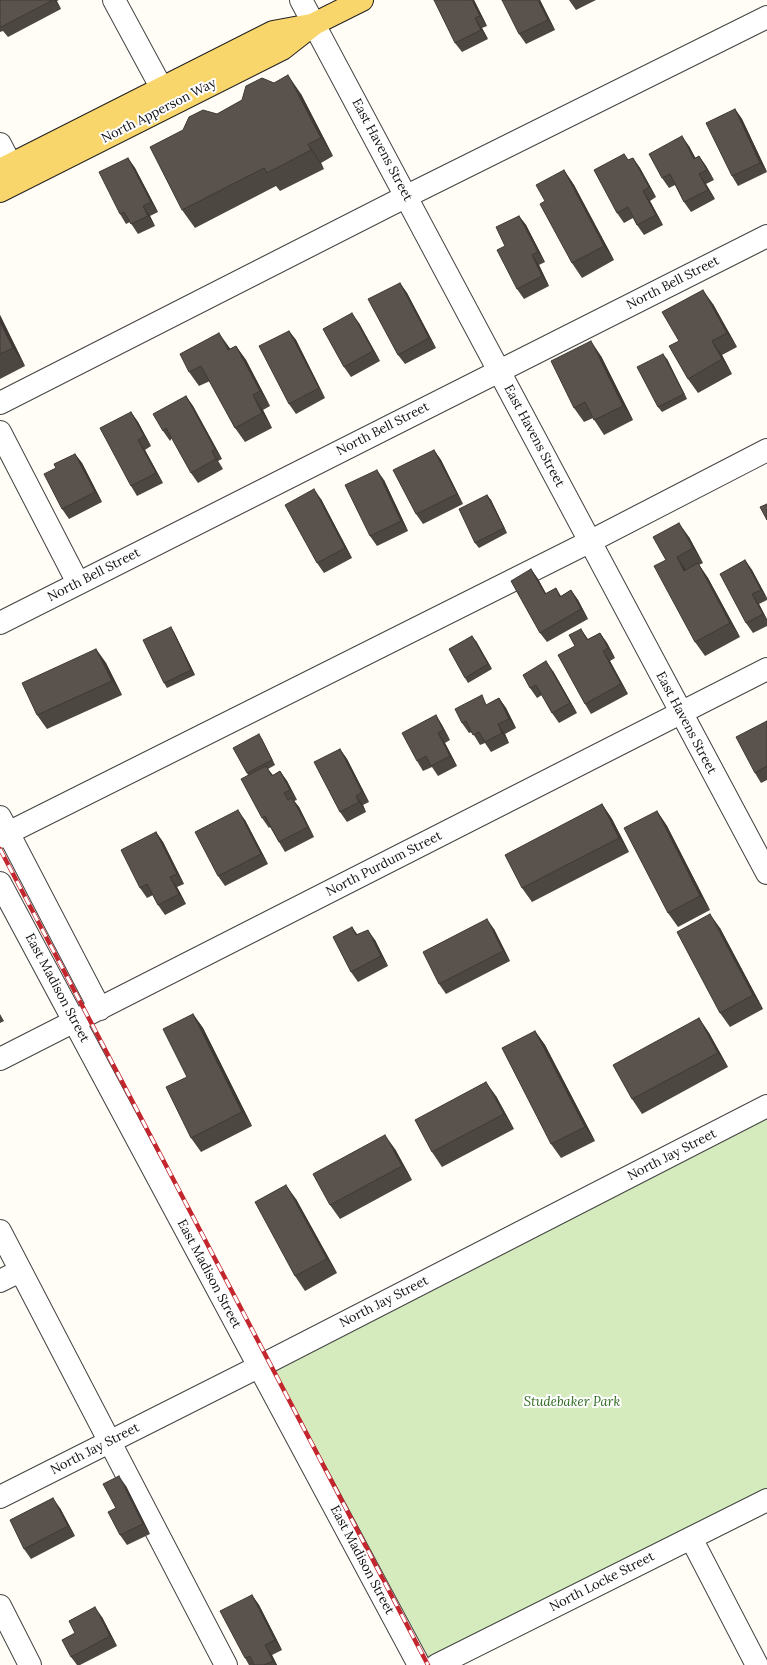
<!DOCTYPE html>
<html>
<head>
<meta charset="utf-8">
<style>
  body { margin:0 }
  canvas { display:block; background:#fffdf5 }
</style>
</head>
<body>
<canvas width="767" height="1665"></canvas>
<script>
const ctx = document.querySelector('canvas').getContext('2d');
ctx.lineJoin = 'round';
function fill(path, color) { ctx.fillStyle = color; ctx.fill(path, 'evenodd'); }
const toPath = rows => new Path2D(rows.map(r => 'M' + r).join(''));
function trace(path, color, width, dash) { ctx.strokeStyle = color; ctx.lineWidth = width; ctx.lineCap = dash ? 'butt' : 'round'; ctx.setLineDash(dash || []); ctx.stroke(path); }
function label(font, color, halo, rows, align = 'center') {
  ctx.font = font + ' Lora,serif'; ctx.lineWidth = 4; ctx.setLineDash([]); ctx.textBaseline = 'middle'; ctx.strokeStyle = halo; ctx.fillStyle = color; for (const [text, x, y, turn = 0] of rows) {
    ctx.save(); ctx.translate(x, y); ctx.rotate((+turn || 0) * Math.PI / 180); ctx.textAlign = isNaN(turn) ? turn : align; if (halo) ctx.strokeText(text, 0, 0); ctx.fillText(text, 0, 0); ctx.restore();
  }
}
fill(toPath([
  [767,1106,767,1499,419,1665,270,1361]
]), '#d5ebbd');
const minor = toPath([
  [114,0,161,87],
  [301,0,767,873],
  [0,144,11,165],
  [0,403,407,196,767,17],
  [0,432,78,583],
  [0,623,767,236],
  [0,817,100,1009],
  [0,837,589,542,767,450],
  [0,883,419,1665],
  [0,1059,767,669],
  [0,1231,226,1665],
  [0,1281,20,1271],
  [0,1497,270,1361,767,1106],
  [691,1538,757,1665],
  [0,1606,30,1665],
  [437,1665,767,1500]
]);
const major = toPath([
  [0,170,273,32,311,25],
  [0,191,282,49,314,24,362,0]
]);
trace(minor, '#444', 24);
trace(major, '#222', 24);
trace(minor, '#fff', 22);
trace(major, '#f9d66b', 22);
const rail = toPath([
  [0,849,428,1665]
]);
trace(rail, '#c4262e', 4.5);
trace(rail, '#fff', 3, [9]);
fill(toPath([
  [0,0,59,0,57,1,61,9,8,37,3,31,0,32],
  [474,0,487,26,482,28,488,39,462,52,455,43],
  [540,0,555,30,526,44,519,34],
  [569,0,596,0,576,10],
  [301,94,333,156,321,163,324,169,280,191,276,186,195,228,182,210,217,114],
  [735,109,742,119,767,172,738,186,732,176],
  [689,146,695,158,699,156,706,166,714,180,706,184,715,199,691,212,684,202,675,185,669,188,662,178],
  [624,154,628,160,633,158,640,168,656,197,650,201,663,225,644,235,637,225,633,218,624,223,617,213],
  [128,158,135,168,158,212,150,216,155,226,138,234,130,222,126,224,120,214],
  [564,170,574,185,614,260,582,278,572,263,545,201],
  [519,216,526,225,545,262,539,265,549,286,524,299,517,289,505,246],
  [400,283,407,293,436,348,405,364,398,355],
  [713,304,737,347,722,355,732,374,698,393,688,379],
  [0,315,25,366,0,379],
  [359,323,380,361,351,377,344,367],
  [289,331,296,340,325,398,296,414,289,404],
  [236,346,246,360,270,406,263,410,272,428,245,442,235,428,210,381,199,386,189,372,229,347,230,349],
  [601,356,633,420,604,435,593,418,584,422,574,408],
  [667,359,687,399,662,412,658,407],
  [186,396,193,406,222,459,218,461,223,469,198,483,191,473,172,438,170,441,163,431],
  [131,412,138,422,151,446,145,450,163,483,137,496,131,486],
  [434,450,441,460,463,504,423,524,416,514],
  [75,454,82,463,102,502,69,519,62,509,56,468],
  [384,480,408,531,377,546,370,536],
  [487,495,491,500,507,533,479,548,475,543],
  [321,499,352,558,324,573,317,563],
  [689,537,703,563,699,565,708,578,740,637,705,656,695,642,666,560],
  [745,560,752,570,767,598,767,600,759,604,767,619,767,626,753,633,746,623],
  [531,569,538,579,546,594,556,588,561,596,571,590,578,600,588,619,547,642,540,633],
  [174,632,195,675,167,688,164,683],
  [600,633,607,643,615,658,610,661,628,694,591,714,585,704,588,639],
  [476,641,492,669,468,683,465,678],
  [96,649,106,663,122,695,47,729,37,715],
  [553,671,577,713,559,723,552,713,542,695,537,698,530,688],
  [499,698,506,708,516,728,505,734,509,743,491,752,485,743,480,745,472,732,469,733,462,723,488,704],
  [436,715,442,725,450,740,445,743,457,766,438,776,432,767,423,771,417,761],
  [767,721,767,780,761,783,755,773],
  [262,739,275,765,268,769,273,775,280,771,287,781,297,800,294,801,299,807,314,837,285,852,270,827,269,828,262,818,248,775,247,773],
  [340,749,347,759,369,802,363,805,366,812,347,822,340,812],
  [602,804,612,819,629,852,532,902,522,888],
  [657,811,667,826,710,910,678,927,668,913],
  [245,820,268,864,225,886,218,876],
  [156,832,163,842,184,884,177,887,186,904,165,915,158,905,153,895,147,898,140,888],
  [352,927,358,935,375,940,388,966,358,982,351,972],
  [720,928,763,1009,730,1027,720,1013],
  [494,929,510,961,446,994,439,984],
  [0,1014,4,1021,0,1023],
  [193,1014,203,1028,252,1126,201,1152,191,1138,187,1077],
  [699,1018,709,1033,728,1067,642,1114,632,1099],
  [535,1031,545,1045,595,1141,561,1158,551,1144],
  [496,1096,514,1129,442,1167,432,1152],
  [395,1149,412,1180,340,1219,330,1205],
  [296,1199,337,1273,305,1291,295,1276],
  [126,1486,150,1534,127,1545,120,1535,116,1508],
  [60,1508,75,1536,31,1559,24,1549],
  [252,1595,259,1605,282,1650,272,1655,277,1665,249,1665,245,1658],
  [102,1617,117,1646,80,1665,77,1665,71,1657,75,1633]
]), '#4d4742');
fill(toPath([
  [54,0,56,0,61,9],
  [472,0,474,0,487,26,480,16],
  [538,0,540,0,555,30,548,20],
  [475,18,482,28,488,39,481,30],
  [288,75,301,94,333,156,321,138],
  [735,109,742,119,767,172,760,163],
  [682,136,689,146,701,168,694,159],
  [308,144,321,163,324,169,311,150],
  [699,156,706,166,714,180,707,170],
  [128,158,135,168,158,212,151,202],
  [633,158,640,168,656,197,649,187],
  [564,170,574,185,614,260,604,246],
  [699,174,706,184,715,199,708,190],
  [643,191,650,201,663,225,656,215],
  [143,206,150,216,155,226,148,216],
  [519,216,526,225,545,262,538,252],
  [532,255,539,265,549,286,542,276],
  [400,283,407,293,436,348,429,338],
  [703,290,713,304,737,347,727,333],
  [352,313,359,323,380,361,373,351],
  [0,315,25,366,13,348,0,322],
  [289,331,296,340,325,398,319,388],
  [219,333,229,347,238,364,228,350],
  [591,341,601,356,633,420,623,406],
  [712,341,722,355,732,374,722,359],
  [236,346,246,360,270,406,260,391],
  [663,354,667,359,687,399,684,394],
  [253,395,263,410,272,428,262,413],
  [186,396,193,406,222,459,215,449],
  [131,412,138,422,151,446,144,436],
  [138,440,145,450,163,483,156,473],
  [434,450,441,460,463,504,457,494],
  [212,451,218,461,223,469,216,459],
  [75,454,82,463,102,502,95,492],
  [377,470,384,480,408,531,401,521],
  [314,489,321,499,352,558,345,548],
  [487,495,491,500,507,533,504,528],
  [679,523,689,537,703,563,693,548],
  [677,557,687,571,684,571],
  [745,560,752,570,767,598,761,590],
  [698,563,708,578,740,637,730,623],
  [531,569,538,579,552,604,545,594],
  [571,590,578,600,588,619,581,609],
  [752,594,759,604,767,620,763,614],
  [171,627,174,632,195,675,191,670],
  [581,629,588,639,594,650,587,640],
  [600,633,607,643,615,658,608,648],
  [472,636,476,641,492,669,488,664],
  [96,649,106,663,122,695,112,681],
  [603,651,610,661,628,694,621,684],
  [546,661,553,671,577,713,570,703],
  [499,698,506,708,516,728,509,719],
  [436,715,442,725,450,740,443,730],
  [498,724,505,734,509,743,502,733],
  [438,733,445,743,457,766,450,756],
  [259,734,262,739,275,765,272,760],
  [340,749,347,759,369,802,362,792],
  [280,771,287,781,297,800,290,790],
  [356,796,363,805,366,812,359,802],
  [292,798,299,807,314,837,308,827],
  [602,804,612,819,629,852,619,838],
  [238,810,245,820,268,864,261,854],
  [657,811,667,826,710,910,700,896],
  [156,832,163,842,184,884,177,874],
  [170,877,177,887,186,904,179,894],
  [710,914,720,928,763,1009,753,995],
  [487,919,494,929,510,961,503,951],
  [368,930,375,940,388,966,381,956],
  [193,1014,203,1028,252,1126,242,1112],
  [699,1018,709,1033,728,1067,718,1053],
  [535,1031,545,1045,595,1141,585,1127],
  [486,1082,496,1096,514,1129,504,1114],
  [385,1135,395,1149,412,1180,402,1166],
  [286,1185,296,1199,337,1273,327,1259],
  [119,1476,126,1486,150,1534,143,1524],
  [53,1498,60,1508,75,1536,68,1526],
  [252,1595,259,1605,282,1650,275,1640],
  [95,1607,102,1617,117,1646,110,1636],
  [265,1645,272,1655,277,1665,276,1665,273,1661]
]), '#3f3936');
const building = toPath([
  [0,0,53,0,1,27,0,26,0,0],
  [434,0,472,0,480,16,475,18,481,30,455,43,434,0],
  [502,0,538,0,548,20,519,34,502,0],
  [288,75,321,138,308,144,311,150,267,173,264,168,182,210,150,147,183,130,189,117,203,110,217,114,242,100,246,86,262,78,274,83,288,75],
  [735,109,760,163,732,176,706,123,735,109],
  [682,136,694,159,699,156,707,170,699,174,708,190,684,202,670,174,662,178,649,154,682,136],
  [624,154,628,160,633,158,649,187,643,191,656,215,637,225,628,207,617,213,594,170,624,154],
  [128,158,151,202,143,206,148,216,131,224,124,212,120,214,99,172,128,158],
  [564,170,604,246,572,263,540,204,545,201,536,185,564,170],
  [519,216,538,252,532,255,542,276,517,289,497,250,505,246,496,227,519,216],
  [400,283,429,338,398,355,368,299,400,283],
  [703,290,727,333,712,341,722,359,688,379,669,346,679,341,662,312,703,290],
  [352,313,373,351,344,367,323,329,352,313],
  [0,322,13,348,0,354,0,322],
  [289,331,319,388,289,404,259,346,289,331],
  [219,333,228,350,236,346,260,391,253,395,262,413,235,428,201,366,189,372,180,354,219,333],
  [591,341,623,406,594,420,585,402,574,408,551,361,591,341],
  [663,354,684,394,658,407,637,367,663,354],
  [186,396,215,449,212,451,216,459,191,473,166,428,163,431,153,414,186,396],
  [131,412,144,436,138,440,156,473,131,486,100,428,131,412],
  [434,450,457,494,416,514,393,470,434,450],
  [75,454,95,492,62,509,44,474,56,468,54,464,75,454],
  [377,470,401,521,370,536,345,485,377,470],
  [314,489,345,548,317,563,285,505,314,489],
  [487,495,504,528,475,543,459,509,487,495],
  [767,504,767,520,760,507,767,504],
  [679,523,693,548,677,557,684,571,698,563,730,623,695,642,654,566,666,560,653,537,679,523],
  [745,560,761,590,752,594,763,614,746,623,720,574,745,560],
  [531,569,545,594,556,588,560,597,571,590,581,609,540,633,511,581,531,569],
  [171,627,191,670,164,683,143,640,171,627],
  [581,629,587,640,600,633,608,648,603,651,621,684,585,704,558,655,575,646,569,635,581,629],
  [472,636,488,664,465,678,449,649,472,636],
  [96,649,112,681,37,715,22,683,96,649],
  [546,661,570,703,552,713,536,685,530,688,523,675,546,661],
  [482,695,486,705,499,698,509,719,498,724,502,733,485,742,479,732,473,735,466,721,462,723,455,709,482,695],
  [436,715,443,730,438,733,450,756,431,766,426,756,417,761,402,733,436,715],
  [767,721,767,766,755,773,736,737,767,721],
  [259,734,272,760,247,773,233,748,259,734],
  [340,749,362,792,356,796,359,802,340,812,314,762,340,749],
  [266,766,272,776,280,771,290,790,284,793,288,800,292,798,308,827,279,842,265,816,262,818,241,779,266,766],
  [602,804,619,838,522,888,505,855,602,804],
  [238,810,261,854,218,876,195,832,238,810],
  [657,811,700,896,668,913,624,828,657,811],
  [156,832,177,874,170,877,179,894,158,905,147,884,140,888,121,850,156,832],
  [710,914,753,995,720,1013,677,932,710,914],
  [487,919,503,951,439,984,423,952,487,919],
  [352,927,356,935,368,930,381,956,351,972,333,937,352,927],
  [193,1014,242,1112,191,1138,166,1087,187,1077,163,1029,193,1014],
  [699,1018,718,1053,632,1099,613,1065,699,1018],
  [535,1031,585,1127,551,1144,502,1048,535,1031],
  [486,1082,504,1114,432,1152,415,1120,486,1082],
  [385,1135,402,1166,330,1205,313,1174,385,1135],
  [286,1185,327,1259,295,1276,255,1202,286,1185],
  [119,1476,143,1524,120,1535,108,1512,116,1508,103,1484,119,1476],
  [53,1498,68,1526,24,1549,10,1520,53,1498],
  [252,1595,275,1640,265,1645,273,1661,264,1665,254,1665,250,1656,245,1658,220,1611,252,1595],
  [95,1607,110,1636,71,1657,62,1640,75,1633,69,1621,95,1607]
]);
fill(building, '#5a524d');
trace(building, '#3f3936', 1);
label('13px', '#111', '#fff', [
  ["North Apperson Way",159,111,-27],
  ["East Havens Street",382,150,62],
  ["North Bell Street",673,283,-27],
  ["North Bell Street",383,429,-27],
  ["East Havens Street",534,436,62],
  ["North Bell Street",94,575,-27],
  ["East Havens Street",686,723,62],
  ["North Purdum Street",384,864,-27],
  ["East Madison Street",57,988,62],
  ["North Jay Street",672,1155,-27],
  ["East Madison Street",209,1274,62],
  ["North Jay Street",384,1302,-27],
  ["North Jay Street",95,1449,-27],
  ["East Madison Street",362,1560,62],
  ["North Locke Street",602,1582,-27]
]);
label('italic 13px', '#2f6b1f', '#fff', [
  ["Studebaker Park",572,1402]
]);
</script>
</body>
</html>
